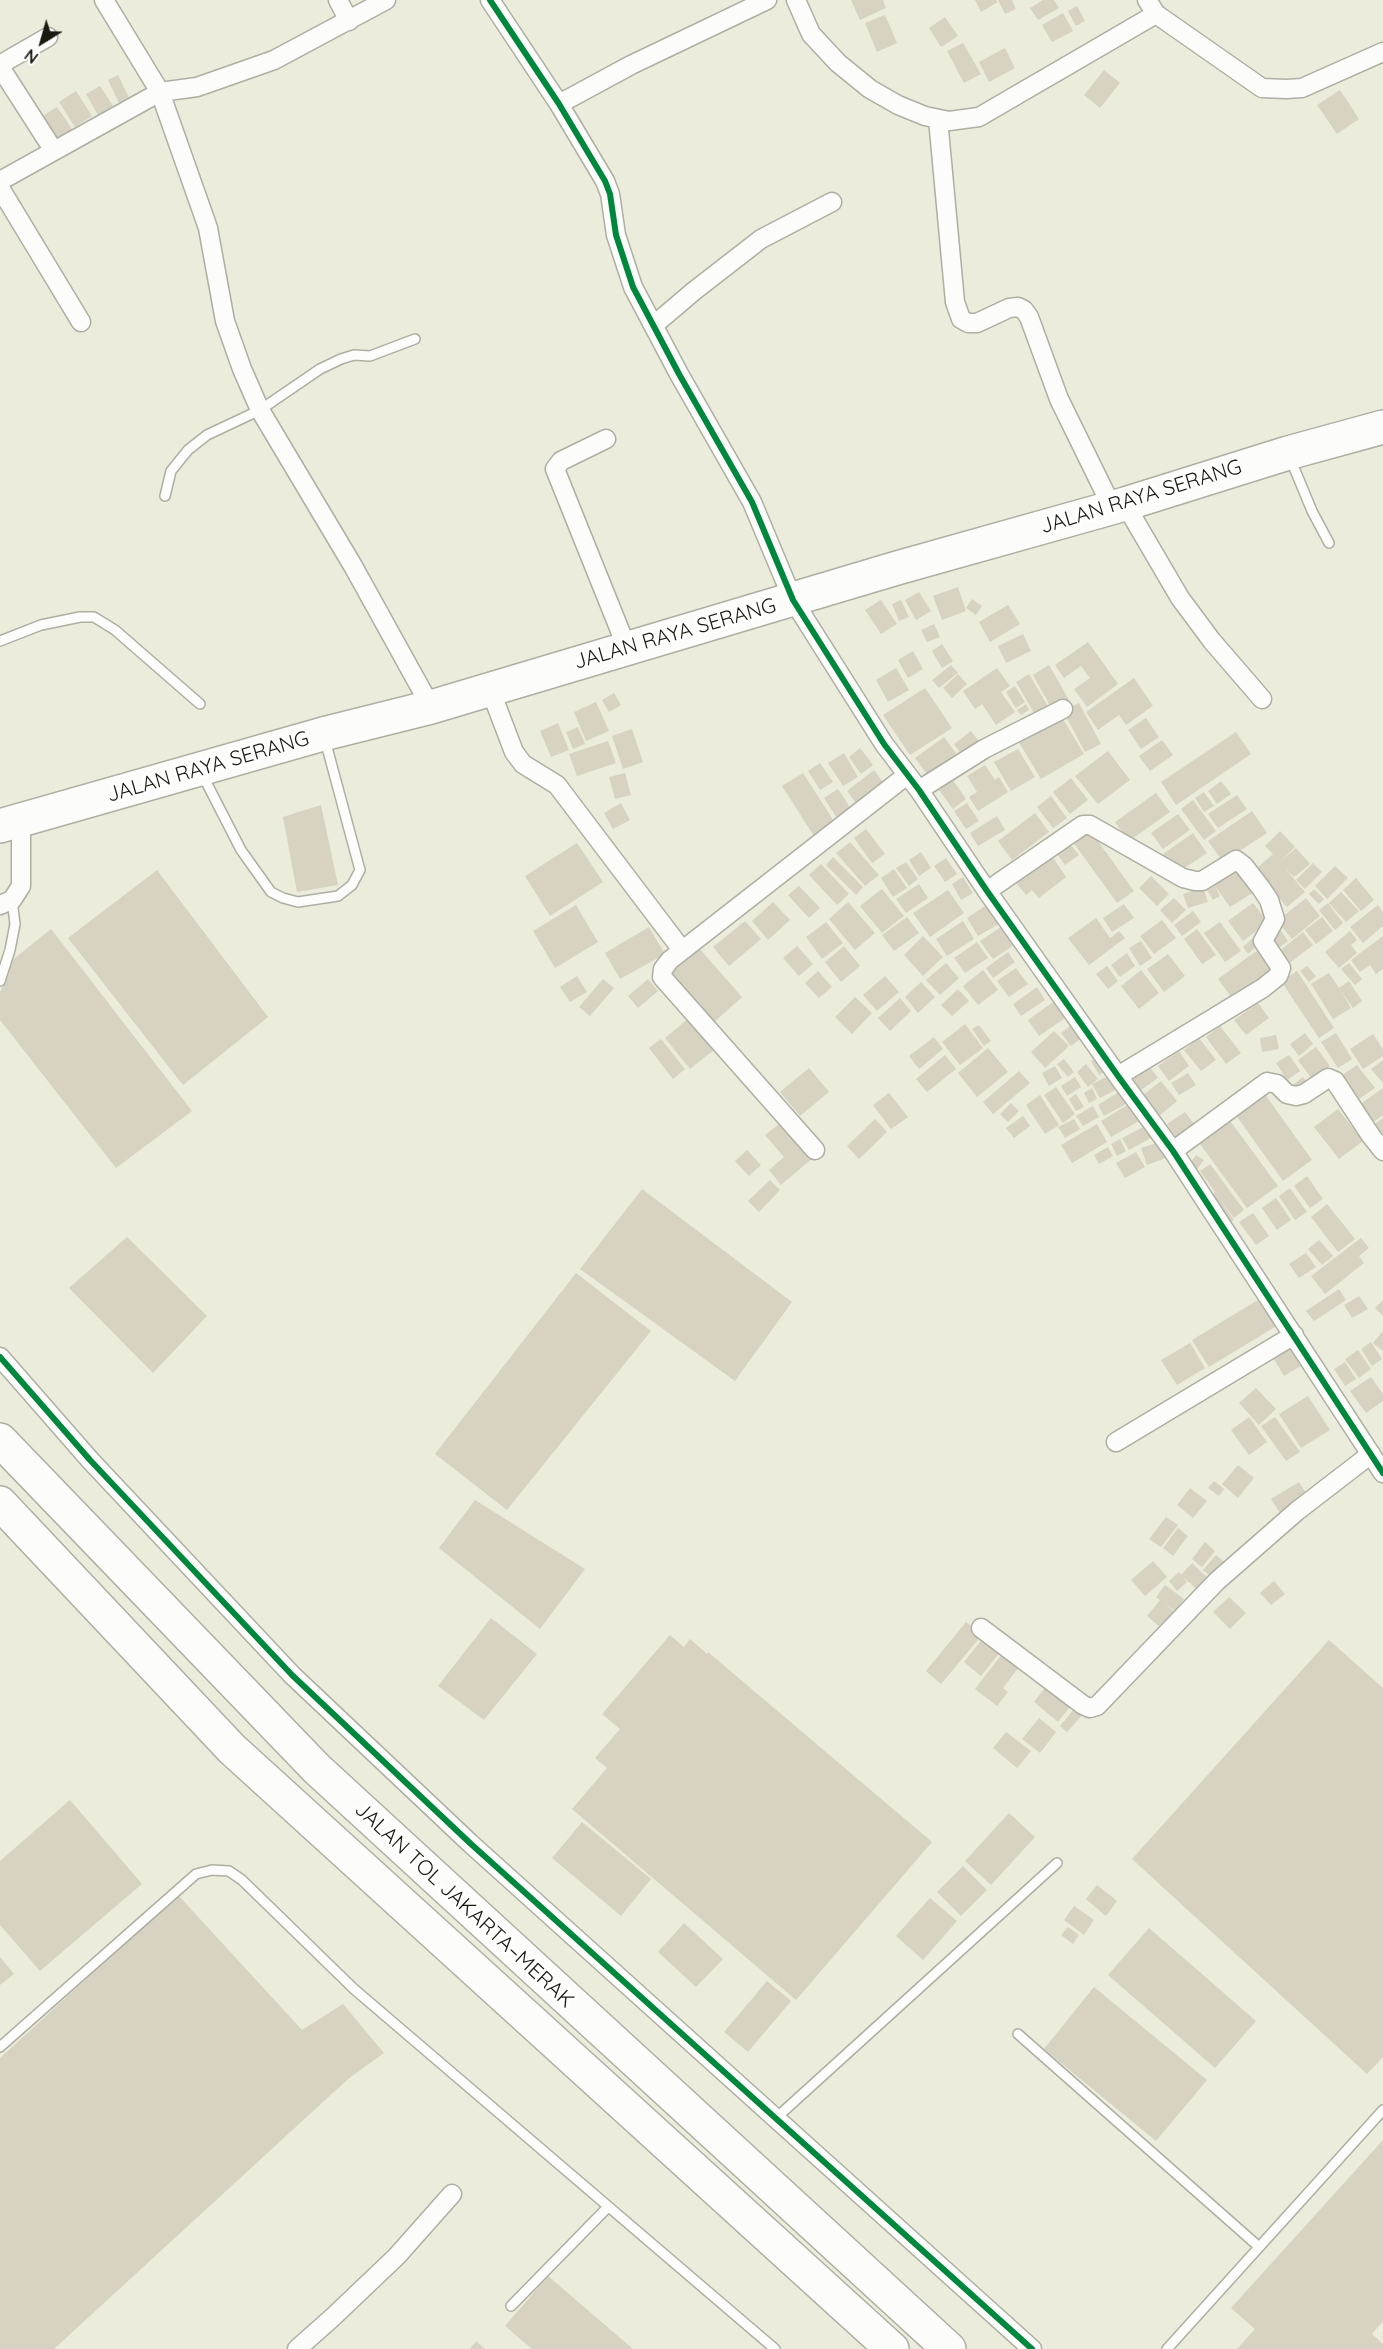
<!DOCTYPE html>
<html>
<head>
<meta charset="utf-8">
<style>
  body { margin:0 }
  #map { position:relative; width:1383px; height:2349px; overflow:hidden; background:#ebecdc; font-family:Quicksand,sans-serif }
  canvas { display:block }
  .north { position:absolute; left:12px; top:12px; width:60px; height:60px; -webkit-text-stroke:4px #fff; paint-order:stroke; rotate:217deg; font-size:16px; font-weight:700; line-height:24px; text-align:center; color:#1a1a10 }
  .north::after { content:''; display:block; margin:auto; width:21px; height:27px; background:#1a1a10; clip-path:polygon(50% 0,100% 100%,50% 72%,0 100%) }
</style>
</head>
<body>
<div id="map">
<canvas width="1383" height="2349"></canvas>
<div class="north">N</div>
</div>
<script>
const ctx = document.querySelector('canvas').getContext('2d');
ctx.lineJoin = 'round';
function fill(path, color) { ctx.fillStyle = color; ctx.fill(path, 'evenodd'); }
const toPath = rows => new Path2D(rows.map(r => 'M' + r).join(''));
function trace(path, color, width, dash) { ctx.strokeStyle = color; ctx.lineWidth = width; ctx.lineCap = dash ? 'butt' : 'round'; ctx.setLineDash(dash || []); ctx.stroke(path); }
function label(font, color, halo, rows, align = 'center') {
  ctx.font = font + ' Quicksand,sans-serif'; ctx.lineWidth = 6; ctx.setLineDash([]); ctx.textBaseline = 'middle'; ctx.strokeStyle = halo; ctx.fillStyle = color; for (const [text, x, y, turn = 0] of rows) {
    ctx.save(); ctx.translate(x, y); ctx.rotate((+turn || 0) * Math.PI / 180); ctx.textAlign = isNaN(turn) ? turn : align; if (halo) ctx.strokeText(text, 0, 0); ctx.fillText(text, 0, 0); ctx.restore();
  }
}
fill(toPath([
  [851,0,883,0,886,8,860,20],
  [975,0,996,0,998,2,981,12],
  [998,0,1012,0,1016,9,1005,14],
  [1043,0,1054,0,1059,8,1038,20,1030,8],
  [1077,6,1085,21,1076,26,1068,11],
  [1063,13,1073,31,1052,42,1042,25],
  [885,15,897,43,877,52,865,23],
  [945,17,958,36,941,47,929,28],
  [963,43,981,74,964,83,947,51],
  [1005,48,1015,68,989,82,979,62],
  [1104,70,1120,83,1100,108,1084,95],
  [118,75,129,98,119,103,108,80],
  [100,86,113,106,98,115,86,94],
  [1340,90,1359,119,1337,134,1317,105],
  [76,91,92,116,75,127,59,102],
  [57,107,72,129,56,140,41,117],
  [958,587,966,611,942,620,933,596],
  [919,592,931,611,916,620,905,600],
  [972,599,982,606,976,615,966,608],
  [881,600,897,624,881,634,865,610],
  [901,600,909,617,899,621,892,604],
  [1008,605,1020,624,990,642,979,622],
  [934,624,940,637,927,642,921,630],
  [1023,634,1031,651,1006,663,998,646],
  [1088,642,1118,684,1087,707,1074,689,1090,678,1081,666,1064,678,1055,665],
  [942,644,953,661,942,668,932,651],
  [913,651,923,669,908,678,898,660],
  [951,665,958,673,939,688,932,680],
  [1049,665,1069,700,1052,709,1033,675],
  [896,668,909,690,888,702,876,680],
  [997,668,1010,686,1001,692,1015,712,996,725,982,704,975,709,963,691],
  [958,674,967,684,952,698,943,688],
  [1029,674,1050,710,1037,718,1016,682],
  [1134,678,1153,706,1126,725,1119,715,1098,730,1086,712],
  [1015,686,1025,702,1016,708,1006,692],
  [925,688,952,728,910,755,883,715],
  [614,693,621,705,609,712,602,700],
  [596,702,609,731,586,741,574,712],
  [1079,703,1101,744,1085,752,1063,711],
  [1026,704,1029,710,1021,715,1017,710],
  [1060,714,1084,754,1041,779,1017,739],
  [1146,718,1159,737,1141,749,1128,730],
  [558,723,569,750,551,757,540,731],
  [578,727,585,744,573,749,566,732],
  [632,729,643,762,623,769,612,736],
  [971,731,981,744,963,756,954,744],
  [1236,732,1251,754,1176,805,1161,782],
  [944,737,958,756,929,777,915,758],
  [1162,740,1173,755,1150,771,1139,756],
  [608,741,616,763,577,776,569,754],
  [860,748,873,765,861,774,849,757],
  [1018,749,1035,777,1011,791,994,762],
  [1108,751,1130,780,1098,804,1075,776],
  [844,753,858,777,843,786,828,763],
  [820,763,833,782,820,790,808,771],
  [985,765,995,780,999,777,1008,792,978,811,969,797,977,792,967,776],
  [874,770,886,786,859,807,847,791],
  [625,773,631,795,615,799,609,777],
  [803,773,835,823,814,836,782,786],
  [1071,778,1088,800,1070,814,1053,792],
  [953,780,966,799,953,809,939,790],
  [1221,781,1231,794,1217,804,1208,791],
  [838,789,851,809,837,818,824,798],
  [1204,792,1214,806,1204,812,1195,798],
  [1156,793,1170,812,1129,841,1115,822],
  [1237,795,1247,809,1218,828,1208,814],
  [1051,796,1067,818,1053,828,1037,807],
  [1193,800,1216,831,1204,840,1181,809],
  [621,803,630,820,613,829,604,813],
  [967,803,979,821,966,829,954,811],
  [321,805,338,885,297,892,283,817],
  [1252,811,1267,833,1223,862,1208,841],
  [1035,813,1049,832,1012,860,998,841],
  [1178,814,1190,830,1163,849,1151,833],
  [997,816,1005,830,978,846,970,833],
  [866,829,885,854,872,863,854,838],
  [1090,830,1134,891,1117,903,1073,842],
  [1280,831,1295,847,1280,862,1296,848,1310,864,1294,877,1284,867,1305,892,1287,907,1255,870,1273,854,1265,846],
  [1193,833,1207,853,1177,873,1163,854],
  [850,842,879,875,865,886,836,853],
  [577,843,603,882,550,916,525,876],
  [1070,844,1079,855,1065,865,1057,854],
  [921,852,931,868,919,876,909,860],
  [1052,856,1066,877,1039,898,1032,890,1026,895,1016,883],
  [833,857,863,887,856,895,826,865],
  [946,858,957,874,945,882,934,866],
  [906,862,918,879,909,886,896,868],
  [1313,863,1322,872,1305,889,1296,880],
  [821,864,849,894,837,905,809,875],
  [1335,866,1348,878,1327,899,1315,886],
  [1238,867,1254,892,1230,907,1213,883],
  [894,869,907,888,893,897,881,878],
  [157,870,268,1017,183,1085,68,938],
  [1151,876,1169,894,1157,906,1139,888],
  [963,877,973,893,961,900,952,884],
  [1356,878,1374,900,1361,911,1343,890],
  [919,884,928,898,906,913,896,899],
  [799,886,820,908,809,918,788,895],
  [1215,886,1220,896,1213,900,1207,890],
  [1203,887,1208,902,1188,908,1183,894],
  [882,889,904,916,882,933,860,906],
  [1314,889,1324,899,1319,904,1309,894],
  [948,890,964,913,930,937,913,913],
  [1341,892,1359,911,1346,922,1329,903],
  [1174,898,1186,910,1172,923,1160,910],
  [1306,898,1320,916,1292,939,1277,921],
  [773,902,790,920,768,940,752,921],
  [848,902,875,933,855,950,829,919],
  [1253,903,1268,922,1243,941,1228,921],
  [1328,903,1343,923,1335,930,1319,910],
  [1124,904,1134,918,1112,932,1103,918],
  [576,905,598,942,555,968,533,931],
  [987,905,999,924,978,936,967,918],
  [1378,905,1383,912,1383,926,1363,943,1350,927],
  [1193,911,1201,922,1182,936,1174,925],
  [907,917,919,933,894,951,882,935],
  [1322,917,1333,931,1316,944,1305,930],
  [1096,918,1110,938,1119,931,1125,938,1089,965,1068,938],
  [1162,920,1176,938,1154,954,1140,936],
  [745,921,761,939,729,966,713,947],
  [963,921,974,939,947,956,936,939],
  [826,922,843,943,822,959,806,937],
  [1220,922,1241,951,1225,962,1204,933],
  [649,927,665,954,620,979,605,953],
  [1001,927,1014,945,993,959,980,941],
  [1279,928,1288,941,1275,951,1265,939],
  [51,929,192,1111,116,1168,0,1020,0,992,8,976,10,962],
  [1197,929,1216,955,1202,964,1184,939],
  [1350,931,1357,940,1351,945,1357,953,1339,968,1325,952],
  [1303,932,1313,945,1287,965,1277,953],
  [923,936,943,957,923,976,904,955],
  [1383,936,1383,969,1376,974,1370,965,1360,972,1351,960],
  [1253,938,1259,944,1248,954,1243,947],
  [1141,941,1152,958,1140,966,1129,948],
  [977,942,988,958,965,973,954,958],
  [797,946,813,964,799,976,783,958],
  [844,946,860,966,841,982,825,962],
  [698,947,742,997,711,1025,666,975],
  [1258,950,1273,970,1233,999,1218,979],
  [1008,952,1015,962,993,978,986,968],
  [1127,953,1135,966,1120,977,1111,965],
  [1168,954,1185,976,1164,992,1147,969],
  [946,963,959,978,940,995,926,980],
  [1349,963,1362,979,1355,985,1341,969],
  [1107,966,1118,981,1108,989,1096,974],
  [1307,966,1316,976,1309,982,1300,971],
  [1016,968,1028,984,1009,997,997,981],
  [983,970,998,990,978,1005,963,986],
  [1141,970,1159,993,1139,1009,1121,986],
  [818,971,832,987,819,998,805,983],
  [1297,971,1334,1028,1319,1038,1281,981],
  [1329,973,1339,988,1349,981,1362,1001,1353,1008,1341,991,1351,1008,1333,1019,1311,984],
  [577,976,587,992,570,1002,560,987],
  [885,976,899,992,877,1011,863,995],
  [603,979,614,988,590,1016,579,1007],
  [648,979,658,991,638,1008,628,996],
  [921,982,935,997,918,1013,905,997],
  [1037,987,1045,1000,1021,1016,1013,1004],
  [958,989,969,1001,952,1016,941,1005],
  [855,997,872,1013,852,1034,835,1017],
  [900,998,911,1011,890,1031,878,1018],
  [1053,1002,1065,1018,1039,1036,1028,1020],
  [1258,1003,1269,1018,1246,1035,1234,1020],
  [689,1018,715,1049,690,1069,665,1038],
  [1075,1022,1085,1035,1071,1046,1061,1033],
  [965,1024,983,1048,960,1065,942,1042],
  [979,1025,991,1041,984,1046,972,1029],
  [1220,1026,1241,1053,1226,1064,1206,1037],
  [1054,1031,1069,1046,1045,1068,1031,1052],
  [1305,1033,1313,1044,1299,1056,1290,1044],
  [1336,1033,1352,1059,1338,1068,1321,1042],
  [1373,1034,1383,1049,1383,1056,1363,1069,1350,1049],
  [1276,1035,1279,1049,1262,1052,1260,1038],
  [934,1037,943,1049,919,1069,909,1056],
  [1199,1038,1216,1060,1201,1071,1184,1050],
  [661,1039,685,1069,673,1079,649,1048],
  [1316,1047,1330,1066,1312,1079,1298,1060],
  [988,1048,1008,1072,977,1097,958,1073],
  [1179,1051,1189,1066,1169,1081,1158,1066],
  [945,1055,956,1069,927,1092,916,1079],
  [1289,1055,1300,1071,1287,1080,1276,1063],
  [1100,1056,1108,1070,1099,1075,1091,1061],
  [1064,1059,1074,1072,1068,1077,1057,1064],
  [1383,1060,1383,1083,1371,1069],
  [1086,1064,1098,1079,1088,1087,1077,1072],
  [1357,1065,1375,1088,1359,1099,1342,1075],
  [1055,1066,1062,1078,1049,1086,1042,1073],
  [1150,1067,1158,1078,1141,1090,1133,1079],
  [809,1068,829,1092,800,1116,780,1092],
  [1019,1071,1030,1083,993,1114,983,1102],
  [1114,1073,1121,1087,1100,1098,1092,1084],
  [1188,1073,1196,1085,1179,1095,1171,1083],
  [1075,1077,1081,1087,1067,1096,1061,1086],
  [1303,1077,1307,1082,1298,1089,1294,1084],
  [1161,1081,1177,1101,1159,1116,1143,1095],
  [1056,1087,1075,1114,1063,1123,1044,1095],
  [1092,1088,1097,1099,1089,1103,1084,1093],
  [1383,1088,1383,1115,1372,1123,1359,1105],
  [1119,1092,1126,1104,1104,1116,1098,1105],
  [889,1093,908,1117,891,1129,873,1105],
  [1264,1093,1312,1160,1283,1181,1235,1114],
  [1076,1094,1084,1107,1076,1111,1069,1099],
  [1040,1095,1059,1125,1045,1134,1026,1105],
  [1011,1103,1019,1111,1008,1122,1000,1114],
  [1129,1104,1139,1121,1111,1137,1101,1121],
  [1093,1106,1099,1117,1083,1126,1076,1116],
  [1338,1109,1363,1141,1339,1159,1314,1127],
  [1185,1112,1197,1128,1179,1141,1167,1124],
  [1023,1116,1030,1126,1014,1138,1006,1128],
  [1228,1118,1278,1186,1247,1208,1197,1140],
  [1383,1118,1383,1140,1372,1126],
  [875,1119,887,1132,859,1159,847,1146],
  [1074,1119,1080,1129,1065,1138,1058,1127],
  [783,1121,814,1157,781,1185,769,1170,784,1157,765,1135],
  [1097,1124,1107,1142,1072,1163,1061,1145],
  [1145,1126,1151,1138,1129,1150,1122,1138],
  [1120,1139,1126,1151,1117,1156,1111,1144],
  [1160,1142,1166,1158,1147,1165,1141,1148],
  [1108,1147,1113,1156,1099,1164,1094,1155],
  [747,1150,761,1165,749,1176,735,1161],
  [1136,1152,1145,1167,1125,1178,1116,1163],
  [1196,1155,1204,1160,1195,1172,1188,1166],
  [1210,1164,1244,1210,1234,1218,1219,1199,1234,1220,1229,1223,1210,1196,1215,1192,1200,1171],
  [1307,1176,1323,1199,1310,1208,1294,1186],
  [770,1180,780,1190,759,1212,748,1201],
  [1290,1188,1307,1212,1295,1220,1279,1196],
  [642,1189,792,1302,735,1381,580,1269],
  [1276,1198,1291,1220,1277,1230,1262,1208],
  [1327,1204,1355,1239,1338,1252,1311,1217],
  [1253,1213,1269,1236,1256,1245,1239,1222],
  [127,1237,207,1316,153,1373,69,1288],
  [1361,1238,1369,1248,1359,1256,1364,1263,1325,1294,1311,1276],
  [1319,1240,1333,1256,1322,1265,1308,1249],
  [1306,1253,1316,1267,1299,1278,1289,1264],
  [576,1273,651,1331,507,1510,435,1454],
  [1339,1289,1346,1300,1314,1321,1306,1311],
  [1266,1295,1283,1322,1209,1367,1192,1340],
  [1359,1296,1368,1309,1352,1318,1344,1305],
  [1383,1300,1383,1316,1375,1308],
  [1383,1331,1383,1351,1373,1343],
  [1292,1340,1306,1363,1284,1376,1271,1354],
  [1371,1342,1382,1359,1372,1366,1361,1349],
  [1190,1343,1205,1368,1177,1385,1161,1360],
  [1358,1350,1371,1369,1359,1378,1345,1359],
  [1345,1362,1356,1379,1345,1386,1334,1369],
  [1371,1377,1383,1394,1383,1401,1366,1413,1350,1391],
  [1256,1388,1276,1409,1259,1425,1239,1403],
  [1308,1396,1330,1430,1301,1448,1279,1414],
  [1249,1417,1267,1442,1249,1455,1231,1430],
  [1275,1417,1300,1452,1286,1461,1261,1426],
  [1238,1465,1254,1478,1238,1498,1222,1484],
  [1214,1481,1224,1489,1219,1496,1208,1488],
  [1299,1482,1309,1498,1282,1516,1271,1499],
  [1190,1488,1207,1501,1193,1518,1177,1505],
  [475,1500,585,1569,540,1629,439,1548],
  [1166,1517,1178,1525,1161,1547,1149,1539],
  [1178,1528,1188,1536,1173,1556,1163,1548],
  [1205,1542,1215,1551,1202,1567,1192,1559],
  [1216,1555,1229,1566,1216,1581,1203,1570],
  [1153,1561,1167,1577,1145,1596,1131,1580],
  [1192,1563,1211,1581,1201,1593,1181,1575],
  [1179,1572,1187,1582,1177,1591,1169,1581],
  [1274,1581,1285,1594,1271,1605,1260,1593],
  [1165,1585,1184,1599,1175,1611,1164,1603,1179,1616,1166,1632,1147,1616,1160,1600,1156,1597],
  [1229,1597,1246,1613,1230,1629,1213,1612],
  [491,1618,537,1654,484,1720,438,1686],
  [966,1622,982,1635,941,1684,926,1671],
  [670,1635,684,1647,690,1639,707,1654,708,1652,932,1842,796,2000,572,1809,607,1768,595,1758,620,1729,602,1714],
  [984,1637,1001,1651,981,1676,964,1662],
  [1329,1640,1383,1688,1383,2057,1367,2074,1132,1859],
  [1002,1654,1019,1667,1003,1688,1008,1692,997,1706,975,1689],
  [1047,1685,1072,1704,1058,1722,1034,1702],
  [1075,1708,1083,1714,1067,1732,1060,1726],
  [1039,1718,1056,1732,1040,1753,1022,1739],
  [1006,1732,1031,1751,1017,1768,993,1748],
  [70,1800,142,1884,40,1971,0,1925,0,1861],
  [1009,1813,1035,1837,991,1885,965,1861],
  [582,1822,651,1879,621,1916,552,1858],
  [963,1866,987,1890,961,1916,937,1892],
  [1097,1885,1117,1901,1106,1916,1086,1899],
  [178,1895,302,2030,343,2004,384,2053,348,2079,54,2349,0,2349,0,2058],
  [930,1898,957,1921,923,1960,896,1936],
  [1074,1906,1094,1920,1084,1935,1064,1920],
  [684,1923,723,1959,696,1987,658,1952],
  [1068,1927,1079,1935,1073,1944,1061,1935],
  [1149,1928,1256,2021,1215,2068,1108,1975],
  [0,1957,14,1974,0,1985],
  [767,1981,791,2001,748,2052,724,2032],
  [1094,1987,1207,2080,1156,2141,1044,2049],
  [1383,2140,1383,2321,1372,2334,1383,2344,1383,2349,1237,2349,1255,2329,1231,2308],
  [548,2276,633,2349,532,2349,505,2326],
  [476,2341,485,2349,470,2349]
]), '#d7d2c1');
const lane = toPath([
  [1290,458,1312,511,1329,543],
  [165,496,171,471,188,450,207,435,260,410,320,369,341,359,354,355,370,356,415,339],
  [0,641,41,625,80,617,94,617,115,630,200,704],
  [202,774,241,850,271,892,283,898,298,902,338,896,352,885,360,870,325,740],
  [0,981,10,950,15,924,12,900],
  [1018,2034,1258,2246],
  [0,2047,196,1874,212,1870,229,1871,242,1880,354,1989,775,2349],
  [775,2119,1057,1863],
  [511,2306,608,2207],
  [1167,2349,1383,2110]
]);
const street = toPath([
  [104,0,160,92,208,228,225,321,242,369,260,410,353,566,431,707],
  [338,0,349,21],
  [490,0,559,104,605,181,610,194,616,235,633,287,679,374,752,502,793,600,884,744,919,790,987,891,1118,1076,1173,1151,1383,1473],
  [796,0,811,34,838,63,870,89,898,105,925,116,949,121,979,117,1156,14],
  [1147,0,1156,14,1262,88,1286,89,1302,88,1383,52],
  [48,37,8,60,2,64,2,70,54,151],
  [559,104,631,65,767,0],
  [938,119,955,302,961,319,968,323,977,323,1009,308,1018,307,1024,310,1029,317,1059,399,1112,507],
  [0,181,160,92,197,87,274,60,386,0],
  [0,188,81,322],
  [654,325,694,291,761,239,832,202],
  [606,439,561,461,555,469,627,648],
  [1125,504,1180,598,1212,641,1262,699],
  [490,689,514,752,523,764,557,785,682,950],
  [919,790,984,749,1063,709],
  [987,891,1083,825,1090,825,1183,878,1195,881,1202,881,1236,860,1244,866,1261,888,1269,900,1275,919,1263,941,1281,968,1278,976,1263,988,1118,1076],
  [0,905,12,900,21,886,21,820],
  [815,1150,662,977,663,969,670,960,907,775],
  [1173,1151,1267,1082,1277,1084,1287,1094,1296,1096,1304,1094,1328,1078,1335,1081,1371,1136,1383,1151],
  [0,1357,90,1460,292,1675,471,1844,1032,2349],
  [1116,1442,1294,1335],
  [981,1628,1083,1705,1090,1708,1097,1706,1217,1581,1297,1511,1371,1454],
  [297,2349,333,2317,397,2256,452,2194]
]);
const highway = toPath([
  [0,826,323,734,431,707,897,568,1125,504,1288,453,1383,427],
  [0,1440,317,1769,949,2349],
  [0,1503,232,1749,892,2349]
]);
trace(lane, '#aeafa2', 12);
trace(street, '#aeafa2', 21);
trace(highway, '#aeafa2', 36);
trace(lane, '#fcfcfa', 9);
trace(street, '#fcfcfa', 18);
trace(highway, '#fcfcfa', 33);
trace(toPath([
  [490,0,559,104,605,181,610,194,616,235,633,287,679,374,752,502,793,600,884,744,919,790,987,891,1118,1076,1173,1151,1383,1473],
  [0,1357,90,1460,292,1675,471,1844,1032,2349]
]), '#00873e', 6);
label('21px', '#1a1a10', '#fff', [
  ["JALAN RAYA SERANG",1141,497,-17],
  ["JALAN RAYA SERANG",675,634,-16],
  ["JALAN RAYA SERANG",208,767,-16],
  ["JALAN TOL JAKARTA–MERAK",464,1905,43]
]);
</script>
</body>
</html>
